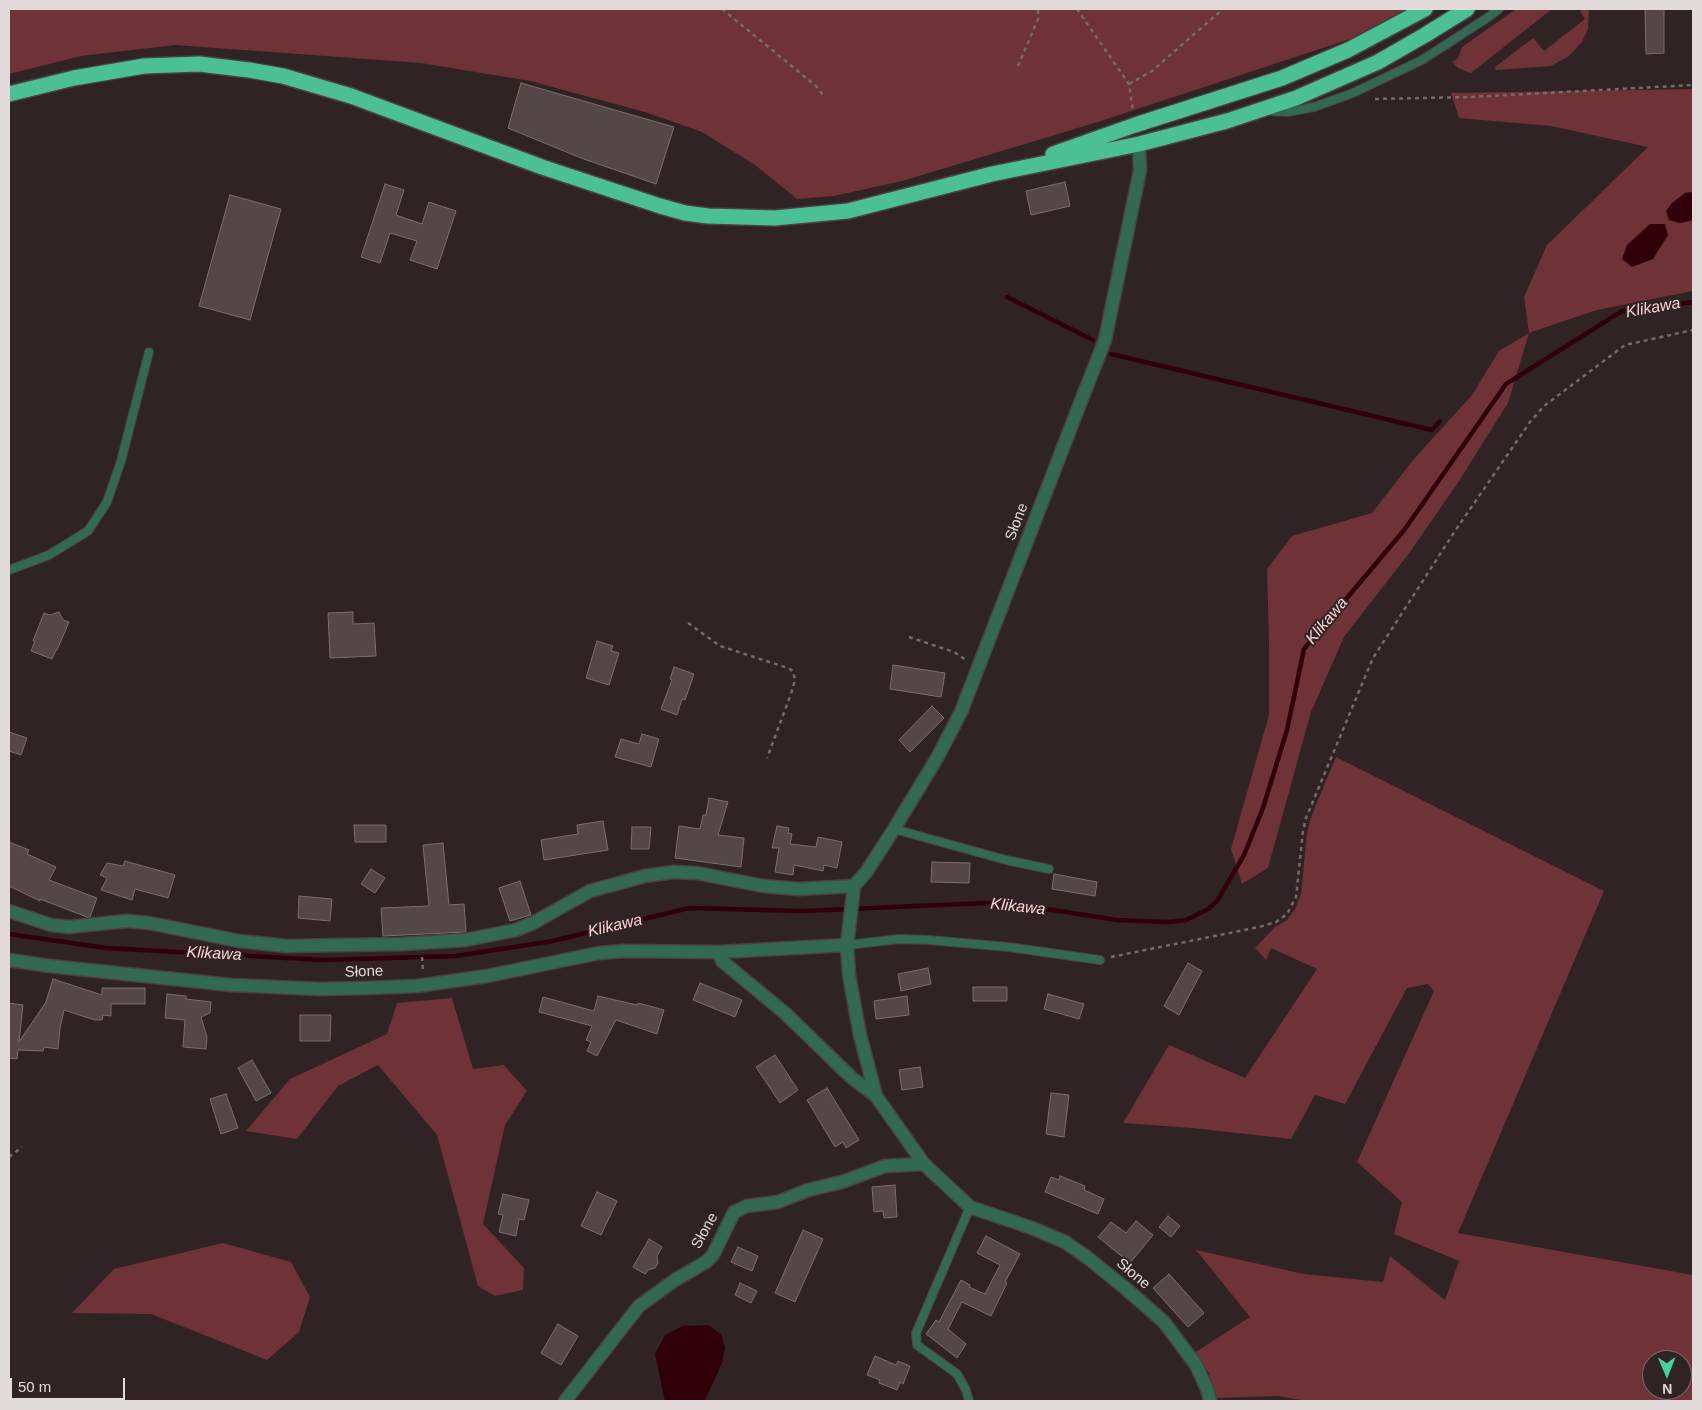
<!DOCTYPE html>
<html>
<head>
<meta charset="utf-8">
<style>
  body { margin:0 }
  #map { position:relative; width:1702px; height:1410px; overflow:hidden; background:#2f2323; font-family:Helvetica,sans-serif }
  canvas { display:block }
  .frame { position:absolute; inset:0; border:10px solid #e2d9d9; pointer-events:none }
  .north { position:absolute; left:1642px; top:1350px; width:50px; height:50px; box-sizing:border-box; background:#2f2323; border:1px solid #776c6c; border-radius:50%; rotate:179deg; font-size:14px; font-weight:700; line-height:20px; text-align:center; color:#e2d9d9 }
  .north::after { content:''; display:block; margin:auto; width:18px; height:22px; background:#42d4a0; clip-path:polygon(50% 0,100% 100%,50% 72%,0 100%) }
  .scale { position:absolute; left:10px; top:1378px; width:115px; height:22px; box-sizing:border-box; border:2px solid #e2d9d9; border-top:0; padding-left:6px; font-size:15px; line-height:18px; white-space:nowrap; color:#e2d9d9; -webkit-text-stroke:4px #2f2323; paint-order:stroke }
</style>
</head>
<body>
<div id="map">
<canvas width="1702" height="1410"></canvas>
<div class="frame"></div>
<div class="north">N</div>
<div class="scale">50 m</div>
</div>
<script>
const ctx = document.querySelector('canvas').getContext('2d');
ctx.lineJoin = 'round';
function fill(path, color) { ctx.fillStyle = color; ctx.fill(path, 'evenodd'); }
const toPath = rows => new Path2D(rows.map(r => 'M' + r).join(''));
function trace(path, color, width, dash) { ctx.strokeStyle = color; ctx.lineWidth = width; ctx.lineCap = dash ? 'butt' : 'round'; ctx.setLineDash(dash || []); ctx.stroke(path); }
function label(font, color, halo, rows, align = 'center') {
  ctx.font = font + ' Helvetica,sans-serif'; ctx.lineWidth = 4; ctx.setLineDash([]); ctx.textBaseline = 'middle'; ctx.strokeStyle = halo; ctx.fillStyle = color; for (const [text, x, y, turn = 0] of rows) {
    ctx.save(); ctx.translate(x, y); ctx.rotate((+turn || 0) * Math.PI / 180); ctx.textAlign = isNaN(turn) ? turn : align; if (halo) ctx.strokeText(text, 0, 0); ctx.fillText(text, 0, 0); ctx.restore();
  }
}
fill(toPath([
  [9,9,1406,9,1350,39,1101,121,902,181,834,196,797,199,755,165,702,132,645,112,530,81,421,63,175,45,81,56,9,74],
  [1516,9,1552,9,1471,73,1458,68,1452,62,1458,58,1462,47],
  [1579,9,1589,9,1588,29,1582,42,1569,56,1551,66,1496,70,1495,67,1533,38,1544,51,1585,19],
  [1693,89,1693,192,1685,193,1680,223,1693,220,1693,291,1597,310,1529,333,1508,403,1457,484,1410,552,1344,637,1311,712,1268,868,1242,884,1231,849,1269,715,1269,643,1267,569,1292,536,1372,513,1413,460,1472,395,1499,351,1529,333,1524,297,1547,245,1648,147,1551,126,1459,118,1451,93],
  [1336,757,1604,891,1458,1233,1693,1275,1693,1401,1307,1401,1278,1396,1216,1398,1209,1373,1194,1353,1250,1317,1196,1250,1304,1274,1383,1282,1390,1256,1445,1300,1459,1261,1394,1234,1402,1202,1357,1162,1434,991,1428,984,1407,988,1345,1104,1315,1095,1291,1139,1192,1128,1123,1123,1169,1045,1245,1078,1317,969,1271,948,1266,960,1255,948,1275,927,1287,920,1295,909,1301,894,1307,833,1311,817],
  [1652,1360,1682,1360,1682,1390,1652,1390],
  [452,998,473,1069,504,1065,527,1091,505,1125,483,1224,524,1268,523,1290,495,1296,478,1286,437,1135,378,1065,338,1086,297,1139,246,1131,290,1079,387,1034,397,1003],
  [223,1243,291,1262,310,1297,299,1332,267,1360,151,1314,72,1313,114,1269]
]), '#6e3237');
fill(toPath([
  [1693,192,1693,220,1680,223,1669,220,1666,211,1672,203,1685,193],
  [1650,224,1665,224,1668,235,1653,259,1632,267,1622,259,1627,245],
  [708,1325,721,1334,725,1347,722,1363,705,1400,665,1401,655,1354,665,1335,683,1326]
]), '#300008');
trace(toPath([
  [1007,297,1093,340],
  [1111,354,1432,430,1440,421],
  [9,934,106,948,323,960,456,956,553,941,689,908,803,911,985,903,1021,905,1117,920,1167,922,1186,920,1208,909,1217,901,1244,855,1263,808,1287,730,1304,649,1405,529,1506,384,1622,311,1693,302]
]), '#300008', 4.5);
const building = toPath([
  [1645,9,1664,9,1664,53,1646,54,1645,9],
  [521,83,674,127,656,184,581,158,508,128,521,83],
  [1065,182,1070,206,1031,215,1026,191,1065,182],
  [385,184,404,190,396,215,422,224,429,202,456,211,437,269,410,260,417,241,390,233,380,263,361,257,385,184],
  [230,195,281,209,250,320,199,306,230,195],
  [59,612,63,620,69,622,57,650,56,650,52,659,31,651,35,641,33,641,44,613,50,615,59,612],
  [353,612,353,624,374,623,376,656,330,658,328,613,353,612],
  [597,641,613,646,611,651,619,653,609,685,586,678,597,641],
  [893,665,945,673,941,697,890,689,893,665],
  [674,667,694,674,685,700,682,699,677,715,661,709,672,680,670,679,674,667],
  [932,706,944,718,910,752,899,740,932,706],
  [9,732,27,738,21,755,9,751,9,732],
  [642,734,659,739,651,767,615,757,621,739,639,744,642,734],
  [709,798,728,802,718,835,744,838,741,867,675,858,679,826,700,829,703,815,706,815,709,798],
  [603,821,608,850,544,860,541,840,578,834,577,825,603,821],
  [354,825,386,825,386,842,355,842,354,825],
  [777,826,789,828,788,833,792,834,790,844,816,847,818,837,842,842,837,868,824,865,823,871,794,865,793,875,775,872,779,848,772,848,777,826],
  [632,827,651,827,649,849,631,849,632,827],
  [9,842,29,850,27,854,56,867,49,880,97,898,90,917,87,917,40,899,40,901,9,886,9,842],
  [443,843,449,905,464,904,466,932,383,936,381,908,429,906,423,845,443,843],
  [125,861,175,875,168,898,135,889,132,900,101,890,107,878,100,875,107,863,123,866,125,861],
  [932,862,970,863,969,883,931,882,932,862],
  [371,869,385,878,375,893,361,884,371,869],
  [1054,874,1097,882,1095,896,1052,889,1054,874],
  [520,881,531,915,510,921,499,888,520,881],
  [299,896,332,899,330,921,298,918,299,896],
  [1188,963,1202,971,1179,1015,1164,1006,1188,963],
  [928,968,931,984,901,991,898,974,928,968],
  [53,979,102,995,102,988,145,988,145,1004,111,1004,111,1016,103,1015,102,1020,95,1020,64,1010,60,1028,58,1049,44,1047,43,1051,18,1050,17,1059,9,1058,9,1003,23,1005,19,1042,46,1002,53,979],
  [700,983,742,1000,735,1017,693,1000,700,983],
  [973,987,1007,987,1007,1001,973,1001,973,987],
  [167,994,186,996,186,999,211,1002,210,1013,201,1017,207,1037,206,1049,183,1047,185,1020,165,1018,167,994],
  [1048,994,1084,1004,1079,1019,1044,1009,1048,994],
  [598,996,637,1005,638,1003,664,1010,657,1034,616,1020,597,1056,587,1051,591,1042,586,1040,592,1026,539,1012,543,997,594,1011,598,996],
  [907,996,909,1015,876,1019,874,1001,907,996],
  [300,1015,331,1015,330,1041,300,1041,300,1015],
  [775,1055,798,1090,780,1103,756,1067,775,1055],
  [252,1060,271,1093,256,1101,238,1068,252,1060],
  [920,1067,923,1087,902,1090,899,1070,920,1067],
  [827,1088,859,1140,846,1148,843,1142,835,1147,807,1100,827,1088],
  [1051,1093,1069,1095,1064,1137,1046,1134,1051,1093],
  [226,1094,238,1128,221,1134,210,1099,226,1094],
  [1060,1176,1085,1186,1084,1190,1104,1199,1098,1214,1045,1192,1051,1177,1059,1180,1060,1176],
  [895,1185,897,1217,884,1218,883,1211,874,1212,872,1187,895,1185],
  [597,1192,617,1201,601,1235,581,1226,597,1192],
  [503,1194,529,1200,524,1220,519,1219,516,1236,499,1232,503,1215,498,1214,503,1194],
  [1168,1216,1180,1226,1171,1237,1159,1227,1168,1216],
  [1136,1221,1153,1235,1130,1263,1098,1237,1111,1222,1126,1233,1136,1221],
  [803,1230,823,1239,795,1302,775,1293,803,1230],
  [986,1236,1020,1254,1005,1282,1007,1283,991,1316,962,1302,948,1329,966,1344,957,1358,926,1334,936,1320,939,1322,961,1280,970,1285,969,1287,985,1294,1000,1265,977,1253,986,1236],
  [649,1239,662,1247,657,1256,658,1263,655,1268,648,1270,645,1274,633,1267,649,1239],
  [738,1247,758,1256,752,1271,731,1262,738,1247],
  [1169,1274,1204,1313,1188,1327,1153,1288,1169,1274],
  [740,1283,757,1291,751,1303,735,1295,740,1283],
  [558,1324,578,1336,561,1365,541,1353,558,1324],
  [875,1356,896,1365,898,1361,910,1366,903,1384,900,1382,897,1390,879,1383,880,1380,867,1375,875,1356]
]);
fill(building, '#554647');
trace(building, '#7d6d6d', 1);
const lane = toPath([
  [1270,111,1287,112,1314,107,1353,93,1422,60,1487,18,1499,9],
  [9,570,49,555,88,531,107,502,121,461,149,352],
  [894,829,1006,860,1049,869],
  [847,945,899,939,929,940,1008,947,1100,960],
  [969,1401,966,1390,957,1374,917,1345,916,1333,970,1207]
]);
const street = toPath([
  [854,886,867,871,894,829,937,758,961,712,1081,401,1105,340,1140,170,1139,144],
  [854,886,847,945,849,975,860,1035,876,1096],
  [9,911,51,925,69,927,126,921,149,923,239,941,287,946,402,944,465,940,516,930,533,923,590,891,645,876,673,872,697,873,763,886,798,889,854,886],
  [719,952,722,961,786,1014,852,1078,876,1096,924,1164,970,1207,1032,1228,1065,1242,1088,1258,1125,1288,1164,1322,1196,1365,1207,1389,1210,1401],
  [9,960,50,966,231,985,320,989,366,988,417,986,487,976,599,953,623,951,719,952,847,945],
  [565,1401,639,1306,675,1280,706,1262,713,1255,734,1212,747,1206,778,1202,808,1190,842,1182,885,1166,924,1164]
]);
const highway = toPath([
  [9,94,74,78,144,66,199,64,249,70,283,76,351,96,542,167,660,206,685,213,708,216,775,218,848,211,992,174,1139,144,1227,121,1296,98,1378,62,1425,35,1467,9],
  [1053,154,1135,125,1282,78,1348,50,1425,9]
]);
trace(lane, '#4c4040', 10);
trace(street, '#4c4040', 15);
trace(highway, '#4c4040', 18);
trace(toPath([
  [722,9,816,86,824,96],
  [1077,9,1129,84,1133,111],
  [1018,66,1038,19,1038,9],
  [1129,84,1152,71,1223,9],
  [1375,99,1471,97,1693,85],
  [688,623,720,646,788,668,793,671,795,680,791,694,767,758],
  [909,637,954,652,966,660],
  [422,957,423,971],
  [1111,957,1259,927,1276,922,1287,914,1296,897,1303,831,1306,818,1373,658,1455,531,1530,422,1544,406,1625,345,1693,330],
  [9,1157,22,1147]
]), '#766b6b', 2.5, [4, 4]);
trace(lane, '#316953', 8);
trace(street, '#316953', 12);
trace(highway, '#4ac094', 15);
label('15px', '#e2d9d9', '#2f2323', [
  ["Słone",1017,522,-69],
  ["Słone",364,972,-2],
  ["Słone",705,1231,-61],
  ["Słone",1133,1274,40]
]);
label('italic 16px', '#fed1d2', '#2f2323', [
  ["Klikawa",1653,308,-10],
  ["Klikawa",1327,621,-50],
  ["Klikawa",1018,907,6],
  ["Klikawa",615,926,-13],
  ["Klikawa",214,954,3]
]);
</script>
</body>
</html>
